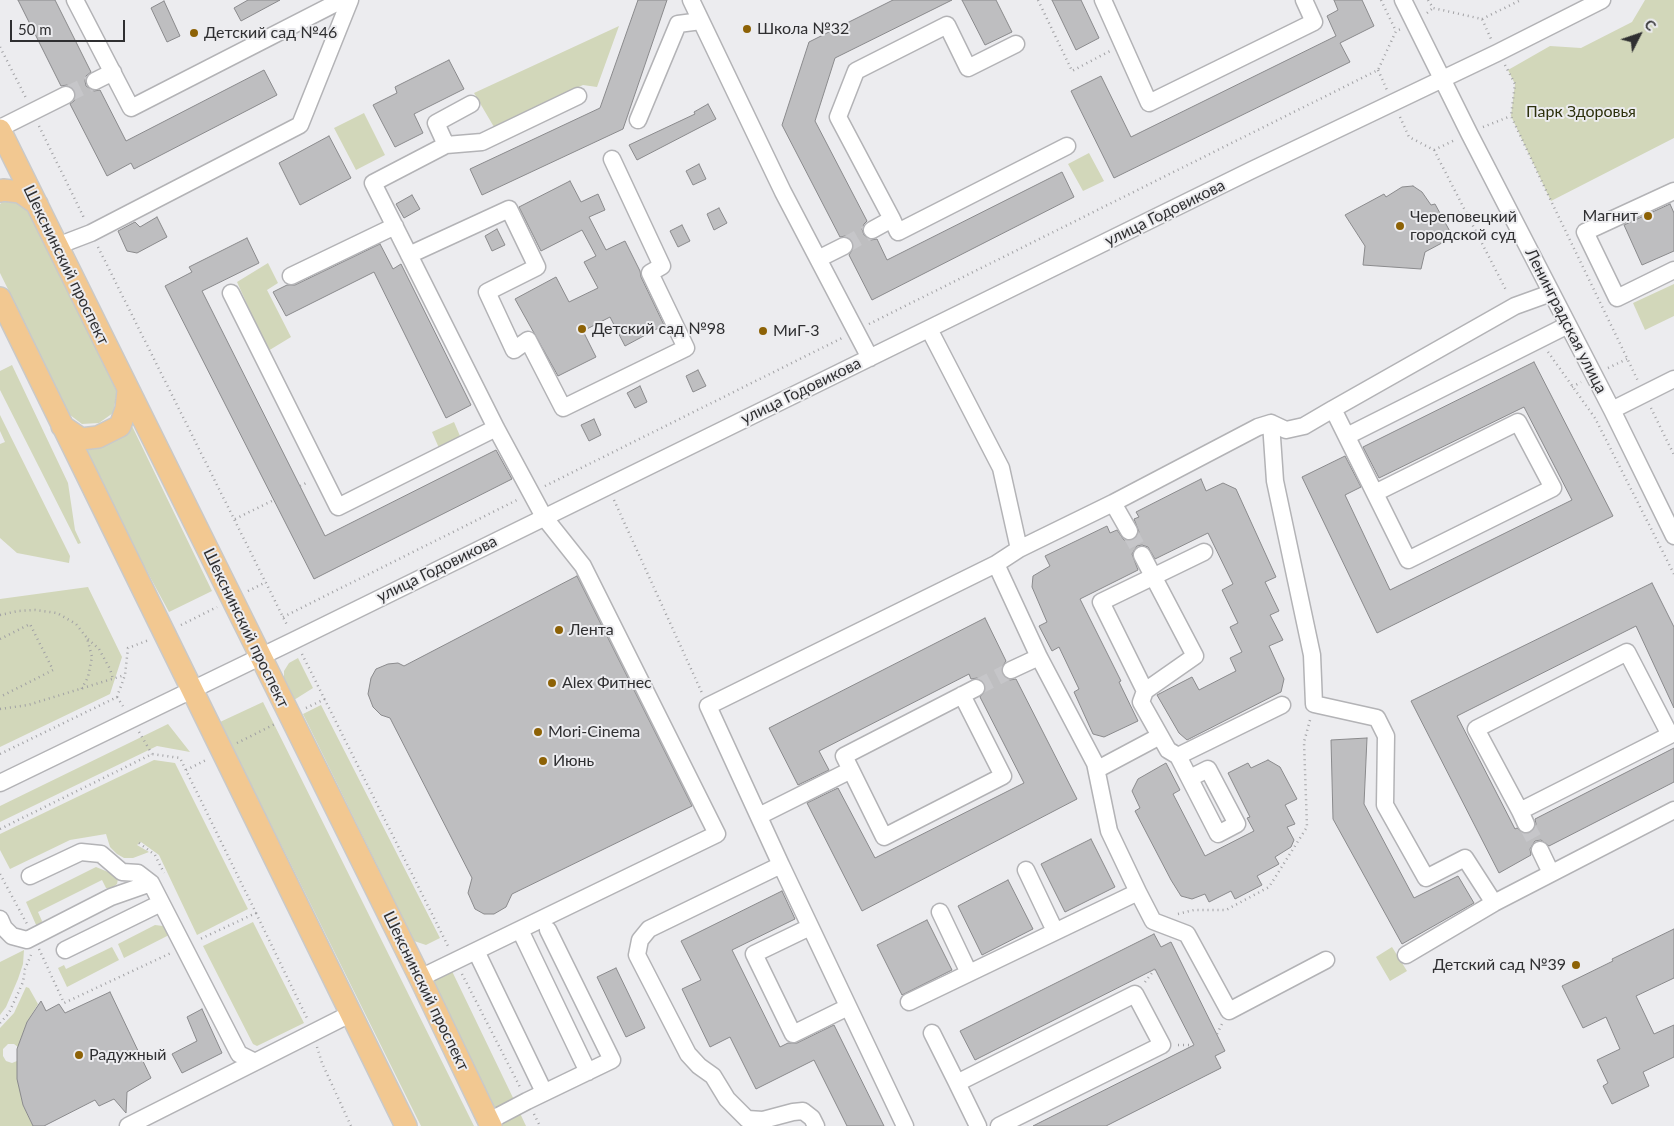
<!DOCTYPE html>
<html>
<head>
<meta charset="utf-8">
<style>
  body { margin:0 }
  #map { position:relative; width:1674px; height:1126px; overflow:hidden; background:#ececef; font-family:Lato,sans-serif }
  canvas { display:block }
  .north { position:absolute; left:1614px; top:10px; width:50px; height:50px; -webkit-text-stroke:4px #ececef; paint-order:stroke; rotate:49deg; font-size:14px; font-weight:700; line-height:20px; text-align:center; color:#2f2f31 }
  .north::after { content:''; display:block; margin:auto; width:18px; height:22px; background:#2f2f31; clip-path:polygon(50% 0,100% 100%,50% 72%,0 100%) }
  .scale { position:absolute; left:10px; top:20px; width:115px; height:22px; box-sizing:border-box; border:2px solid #2f2f31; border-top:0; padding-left:6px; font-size:15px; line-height:18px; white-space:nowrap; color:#2f2f31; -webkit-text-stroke:4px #ececef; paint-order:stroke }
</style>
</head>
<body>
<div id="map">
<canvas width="1674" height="1126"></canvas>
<div class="north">С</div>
<div class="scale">50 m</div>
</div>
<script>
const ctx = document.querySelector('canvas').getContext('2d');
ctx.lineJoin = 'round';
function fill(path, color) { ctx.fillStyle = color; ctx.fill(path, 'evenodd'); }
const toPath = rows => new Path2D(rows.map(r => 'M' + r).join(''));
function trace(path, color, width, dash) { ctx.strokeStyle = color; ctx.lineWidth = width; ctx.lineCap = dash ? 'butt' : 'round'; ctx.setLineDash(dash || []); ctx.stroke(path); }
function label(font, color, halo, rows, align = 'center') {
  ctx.font = font + ' Lato,sans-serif'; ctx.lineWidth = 4; ctx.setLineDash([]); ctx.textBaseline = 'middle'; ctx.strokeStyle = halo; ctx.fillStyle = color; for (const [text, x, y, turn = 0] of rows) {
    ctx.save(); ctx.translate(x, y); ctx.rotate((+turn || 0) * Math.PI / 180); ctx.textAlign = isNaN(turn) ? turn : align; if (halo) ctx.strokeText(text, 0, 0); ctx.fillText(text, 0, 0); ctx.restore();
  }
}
fill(toPath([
  [1645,0,1674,0,1674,138,1551,201,1511,116,1515,84,1508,70,1550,46,1581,48,1632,22],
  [619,26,597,87,583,85,494,127,474,93],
  [364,113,385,155,356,170,334,128],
  [1089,153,1104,181,1083,191,1068,164],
  [5,200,26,206,117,392,113,413,99,423,82,424,70,415,0,273,0,204],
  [268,263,278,283,267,290,291,337,268,351,237,282],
  [1674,284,1674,316,1645,330,1633,303],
  [12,365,68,483,75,530,81,543,78,544,0,390,0,371],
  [0,415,70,556,69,563,17,553,0,538,0,444,5,442,0,431],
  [454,422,460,436,439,448,432,432],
  [132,426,212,591,169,612,78,444,120,436],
  [88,587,122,657,110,694,0,747,0,599],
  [298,658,313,688,294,700,284,679,284,671,289,663],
  [263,702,474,1126,421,1126,220,722],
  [321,705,440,938,426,945,414,941,303,714],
  [168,724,190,752,157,746,0,822,0,806],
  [154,760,175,763,248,909,197,935,159,855,141,842,137,845,149,852,133,858,124,858,117,854,110,847,106,834,70,840,10,869,0,850,0,834],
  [96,867,113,874,118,879,117,884,112,888,106,888,102,880,38,912,42,921,41,924,37,927,26,902],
  [253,922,304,1023,257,1046,253,1044,203,946],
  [155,925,163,926,171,934,124,958,118,944],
  [112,947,119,960,67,987,58,968,64,965,66,969],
  [1392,947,1407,971,1390,981,1376,957],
  [24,950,23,964,18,979,6,1007,0,1015,0,962],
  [450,967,516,1104,492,1116,426,978],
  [26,987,29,988,38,1004,27,1022,18,1047,14,1044,8,1044,3,1049,3,1056,6,1061,12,1063,17,1061,23,1105,33,1126,0,1126,0,1028,14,1013],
  [518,1109,526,1126,497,1126]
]), '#d2d7ba');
const building = toPath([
  [18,0,55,0,91,72,86,76,85,81,86,86,94,91,100,90,126,141,264,70,277,95,134,169,131,163,107,176,70,104,74,101,76,96,75,90,67,85,61,86,18,0],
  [248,0,280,0,241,21,234,8,248,0],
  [638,0,667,0,623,129,482,195,470,169,600,108,638,0],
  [893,0,952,0,835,58,815,121,867,221,864,224,862,229,864,235,871,240,877,239,887,260,1062,172,1074,197,872,300,849,255,854,247,853,241,845,236,840,237,782,125,809,42,893,0],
  [962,0,996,0,1012,32,985,45,962,0],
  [1052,0,1081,0,1099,38,1076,50,1052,0],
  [1334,0,1362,0,1374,26,1340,43,1350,62,1114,178,1071,91,1101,76,1131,137,1336,36,1327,16,1338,10,1334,0],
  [164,1,180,36,167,42,151,8,164,1],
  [449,60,464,89,414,114,423,133,395,147,373,105,397,93,395,87,449,60],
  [708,104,716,119,637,160,629,145,695,114,694,112,708,104],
  [329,136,351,178,300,205,279,163,329,136],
  [699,164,706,179,693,185,686,171,699,164],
  [570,181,581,202,598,194,605,210,589,217,606,250,625,241,640,271,641,277,664,325,625,346,610,317,583,331,596,357,558,376,515,299,556,277,569,302,598,288,584,262,596,256,582,230,541,251,519,207,570,181],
  [1413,186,1422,192,1431,205,1435,204,1453,237,1425,252,1421,269,1363,265,1365,246,1345,215,1384,194,1386,197,1402,187,1413,186],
  [412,195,420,209,404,218,396,204,412,195],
  [1670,204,1674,213,1674,251,1642,265,1624,225,1670,204],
  [719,208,727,223,714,230,707,214,719,208],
  [157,217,167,237,137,253,127,251,118,231,135,222,140,227,157,217],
  [682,225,690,241,678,247,670,231,682,225],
  [497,229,505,245,492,251,485,236,497,229],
  [247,238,259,263,202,291,325,536,496,450,512,479,314,579,165,286,192,272,189,267,247,238],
  [380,244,393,269,401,264,471,405,446,418,374,272,286,316,273,292,287,285,295,285,380,244],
  [1534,362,1613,516,1377,633,1302,477,1345,456,1361,487,1345,495,1390,590,1572,500,1524,407,1379,478,1363,447,1534,362],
  [698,370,706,386,693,392,686,376,698,370],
  [640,386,647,402,635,408,627,393,640,386],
  [594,419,601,435,589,441,581,425,594,419],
  [1201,479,1206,491,1223,483,1236,489,1276,577,1265,582,1279,611,1270,615,1283,640,1269,646,1284,679,1281,692,1187,740,1179,733,1157,695,1192,677,1199,690,1236,671,1230,658,1242,652,1230,627,1238,623,1222,590,1233,584,1208,533,1155,559,1148,547,1142,545,1137,546,1132,554,1138,570,1080,599,1121,681,1119,682,1138,721,1104,737,1093,734,1074,692,1079,689,1059,647,1052,651,1039,626,1047,622,1032,587,1033,576,1050,566,1045,556,1107,526,1110,533,1117,530,1124,540,1129,541,1134,539,1139,532,1134,519,1139,517,1136,512,1201,479],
  [577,576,692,806,512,894,506,907,494,914,484,914,475,909,468,893,472,878,390,718,381,715,373,707,368,694,371,678,376,669,388,664,398,663,404,666,577,576],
  [1652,583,1674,627,1674,708,1636,626,1457,716,1515,829,1517,828,1525,834,1530,833,1534,829,1536,824,1535,819,1674,748,1674,782,1549,846,1541,840,1535,841,1530,849,1531,855,1499,873,1411,701,1652,583],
  [985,618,1006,661,1001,669,1002,675,1010,680,1016,679,1077,799,862,911,807,803,838,788,875,858,1024,783,980,697,986,689,985,683,977,678,971,679,969,674,819,751,829,770,798,785,769,728,985,618],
  [1367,738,1364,804,1414,898,1458,876,1474,903,1402,944,1333,819,1331,740,1367,738],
  [1268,760,1280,767,1297,799,1285,805,1295,824,1287,827,1294,840,1291,847,1275,857,1279,864,1257,876,1262,885,1235,899,1231,891,1209,902,1205,894,1192,899,1181,896,1171,880,1135,811,1140,808,1132,791,1138,779,1166,763,1180,790,1173,794,1205,856,1254,831,1247,818,1250,817,1228,773,1248,763,1251,768,1268,760],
  [1091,839,1115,887,1065,912,1041,864,1091,839],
  [1008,880,1033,929,982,955,958,906,1008,880],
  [782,891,795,919,732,950,780,1047,788,1043,797,1043,834,1025,884,1126,847,1126,814,1060,756,1089,730,1037,710,1047,682,989,701,980,681,941,782,891],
  [927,920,952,970,902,995,877,945,927,920],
  [1674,929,1674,978,1636,996,1654,1034,1674,1025,1674,1057,1643,1072,1649,1086,1612,1104,1603,1086,1608,1083,1597,1060,1620,1049,1606,1017,1583,1028,1562,986,1613,961,1612,959,1674,929],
  [1154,934,1161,947,1171,942,1225,1051,1215,1056,1221,1068,1106,1126,1033,1126,1194,1045,1155,969,975,1060,960,1031,1154,934],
  [616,968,645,1028,626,1037,597,977,616,968],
  [110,992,151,1078,127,1092,126,1113,114,1099,99,1106,95,1100,44,1126,33,1126,23,1105,17,1079,17,1049,27,1022,41,1001,46,1011,59,1004,65,1013,110,992],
  [202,1009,222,1053,182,1073,172,1054,197,1041,187,1017,202,1009]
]);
fill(building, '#bebec0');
trace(building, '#8a8a8c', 1);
trace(toPath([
  [66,95,95,81],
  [844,246,872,230],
  [1129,531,1142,555],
  [976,688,1011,670],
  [1526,824,1540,850]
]), '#c6c6c9', 16, [16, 8]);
const minor = toPath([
  [75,0,131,108,342,0],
  [691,0,783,192,870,358],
  [1103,0,1149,103,1314,22,1304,0],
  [1403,0,1469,133,1612,410,1674,536],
  [95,81,113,72],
  [638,120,678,24,701,21],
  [0,128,66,95],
  [446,145,436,123,471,104],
  [1674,191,1585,232,1617,298,1674,270],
  [892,219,898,232,1067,146],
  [872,230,892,219,838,117,856,71,947,25,968,68,1016,44],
  [57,246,91,233,300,125,350,0],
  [409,255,509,209,537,267,487,292,514,350,528,340,563,408,686,348,650,273,662,266,612,159],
  [818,259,844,246],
  [291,276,395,226],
  [231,293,338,507,496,428],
  [929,329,1001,468,1019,549,1113,503,1258,427,1271,423,1275,481,1312,655,1314,704,1377,718,1386,736,1385,805,1426,878,1465,858,1494,903],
  [1333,409,1515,306,1551,293],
  [1612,410,1674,379],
  [1271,423,1286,430,1304,426,1333,409,1408,560,1553,488,1518,422,1375,493],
  [1347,436,1568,325],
  [1113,503,1129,531],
  [1019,549,996,564,1039,657,1098,769,1160,736],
  [1142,555,1195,656,1145,691],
  [1011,670,1039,657],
  [962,695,1003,776,884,837,844,756,976,688],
  [1178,756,1282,705],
  [1190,778,1208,769,1237,824,1218,834,1178,756,1168,750,1141,702,1145,691,1101,602,1204,552],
  [0,783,295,640,1252,170,1497,53,1602,0],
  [1520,811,1476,729,1627,652,1670,735,1520,811,1526,824],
  [759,816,851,770],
  [1540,850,1551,873],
  [781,865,708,706,996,564],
  [1026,870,1055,931],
  [30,876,81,852,101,854,122,872,138,873,151,883,239,1054,255,1062,350,1014],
  [1138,892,1153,921,1187,934,1229,1011,1326,960],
  [940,912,969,973],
  [0,919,4,928,12,936,27,940,111,897,151,883],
  [810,927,754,954,793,1034,848,1007],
  [520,930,588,1072],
  [65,950,161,903],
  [476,951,544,1092],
  [1406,955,1494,903,1674,810],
  [420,978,717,834,583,566,544,517,496,428,373,183,446,145,482,142,578,96],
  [909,1002,1138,892,1109,831,1095,763],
  [932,1033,957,1083],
  [489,1121,527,1101,612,1060,548,930],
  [128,1126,255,1062],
  [816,1126,812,1118,803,1111,793,1112,763,1120,747,1119,727,1099,713,1076,699,1066,688,1054,637,955,640,940,649,929,781,865,905,1126],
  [978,1126,957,1083,1135,994,1162,1045,999,1126]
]);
const major = toPath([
  [0,130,420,978,491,1126],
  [0,191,3,190,20,192,37,204],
  [0,298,406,1126],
  [62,426,81,439,98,437,120,426,126,409,128,391]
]);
trace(minor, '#b3b3b6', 19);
trace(major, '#c9c9c9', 24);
trace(toPath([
  [1038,0,1072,71,1110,51],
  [1381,0,1396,31],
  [1428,0,1433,8,1482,19,1491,39],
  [1427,13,1433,8],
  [1482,19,1521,0],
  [0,47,26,98],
  [1505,65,1515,84,1511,116,1551,201,1638,381],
  [1378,70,1387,90],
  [1400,117,1409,137,1434,150,1507,292],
  [39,126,85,220],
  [1483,127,1511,116],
  [1434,150,1455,140],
  [98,247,288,627],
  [869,324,1378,70,1396,31,1401,29],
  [1548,352,1595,418,1674,574],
  [1608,368,1627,359],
  [1572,387,1581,382],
  [1651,408,1674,455],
  [300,486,308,482],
  [545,486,842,338],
  [614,500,702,693],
  [235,519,274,500],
  [248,591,266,582],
  [0,615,18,611,35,610,57,613,76,624,87,638,92,657,88,677,81,690],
  [283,617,517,500],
  [181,625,217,607],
  [0,639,30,624,53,670,0,697],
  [88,639,99,649,110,669,113,679],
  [302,654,448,946],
  [117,697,123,706],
  [306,708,325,699],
  [0,709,28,705,125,675],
  [139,732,152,754],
  [237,743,275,724],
  [0,754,117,697,125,675,128,648,149,640],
  [186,770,206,760],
  [0,829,152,754,180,758,256,913,198,940],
  [139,843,155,855,164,873],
  [0,874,27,924],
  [256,913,307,1018],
  [1178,914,1194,910,1226,910,1269,887,1307,827,1304,742,1310,720],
  [39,949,64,1003,171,953],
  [462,974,520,1087],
  [1145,982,1155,969],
  [0,1023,9,1013,23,982,25,969,31,955],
  [1217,1034,1222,1024],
  [1178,1045,1194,1045],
  [317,1047,322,1063,351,1126],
  [534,1114,540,1126]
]), '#a1a1a4', 2.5, [1, 4]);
trace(minor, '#fff', 16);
trace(major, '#f2c891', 21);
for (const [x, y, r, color] of [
  [747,29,5,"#8d6206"],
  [194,33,5,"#8d6206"],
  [1648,216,5,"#8d6206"],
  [1400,226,5,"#8d6206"],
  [582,329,5,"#8d6206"],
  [763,331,5,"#8d6206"],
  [559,630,5,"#8d6206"],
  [552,683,5,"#8d6206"],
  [538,732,5,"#8d6206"],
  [543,761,5,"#8d6206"],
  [1576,965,5,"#8d6206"],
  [79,1055,5,"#8d6206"]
]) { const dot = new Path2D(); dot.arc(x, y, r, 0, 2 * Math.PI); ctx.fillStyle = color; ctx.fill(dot); trace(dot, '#ececef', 2); }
label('16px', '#2f2f31', '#ececef', [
  ["Школа №32",757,29],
  ["Детский сад №46",204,33],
  ["Магнит",1638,216,"right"],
  ["Череповецкий",1410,217],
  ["городской суд",1410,235],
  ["Детский сад №98",592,329],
  ["МиГ-3",773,331],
  ["Лента",569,630],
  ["Alex Фитнес",562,683],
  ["Mori-Cinema",548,732],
  ["Июнь",553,761],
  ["Детский сад №39",1566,965,"right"],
  ["Радужный",89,1055]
], 'left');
label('16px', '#2d310c', '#ececef', [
  ["Парк Здоровья",1581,112]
]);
label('16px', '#2f2f31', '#ececef', [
  ["улица Годовикова",1165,213,-26],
  ["Шекснинский проспект",66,265,64],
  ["Ленинградская улица",1566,321,63],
  ["улица Годовикова",801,391,-26],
  ["улица Годовикова",437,569,-26],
  ["Шекснинский проспект",246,628,64],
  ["Шекснинский проспект",426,991,64]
]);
</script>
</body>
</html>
